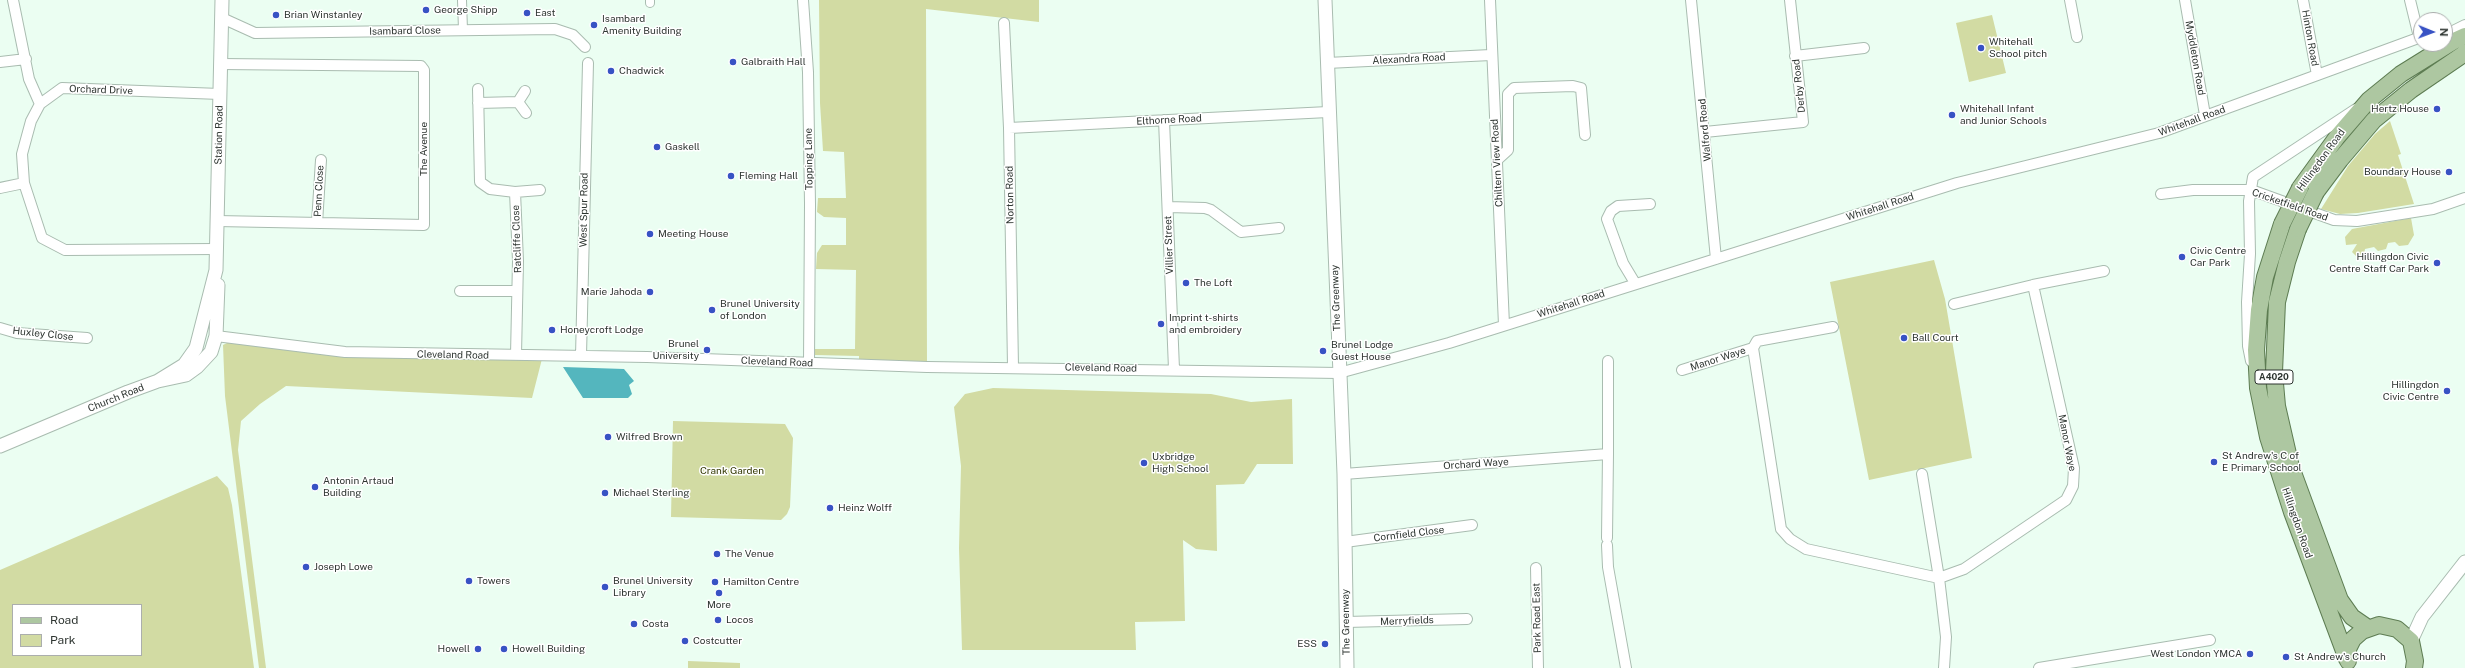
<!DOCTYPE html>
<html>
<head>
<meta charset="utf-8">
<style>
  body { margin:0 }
  #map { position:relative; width:2465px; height:668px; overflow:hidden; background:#ebfef2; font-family:"Public Sans",sans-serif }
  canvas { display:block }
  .legend { position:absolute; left:12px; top:604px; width:130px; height:52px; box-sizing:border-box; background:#fff; border:1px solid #abaead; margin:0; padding:5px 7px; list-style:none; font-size:12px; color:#2e3531 }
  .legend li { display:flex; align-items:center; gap:8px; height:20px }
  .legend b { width:20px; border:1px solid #abaead }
  .north { position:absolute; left:2413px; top:12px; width:40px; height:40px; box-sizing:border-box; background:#fff; border:1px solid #abaead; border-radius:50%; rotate:91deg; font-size:11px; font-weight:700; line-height:16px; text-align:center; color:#2e3531 }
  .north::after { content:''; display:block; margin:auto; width:14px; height:18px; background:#3852c4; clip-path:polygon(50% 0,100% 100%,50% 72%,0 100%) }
</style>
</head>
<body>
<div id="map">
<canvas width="2465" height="668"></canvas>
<ul class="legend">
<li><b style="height:5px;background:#adc7a1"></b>Road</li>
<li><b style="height:11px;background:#d2dba3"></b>Park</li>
</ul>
<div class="north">N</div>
</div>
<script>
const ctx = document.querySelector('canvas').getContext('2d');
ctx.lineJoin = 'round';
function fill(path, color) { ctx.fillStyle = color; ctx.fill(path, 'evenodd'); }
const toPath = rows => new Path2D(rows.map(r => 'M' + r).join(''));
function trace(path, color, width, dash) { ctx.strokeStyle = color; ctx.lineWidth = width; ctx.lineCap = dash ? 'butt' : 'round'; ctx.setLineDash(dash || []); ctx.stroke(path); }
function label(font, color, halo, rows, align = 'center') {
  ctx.font = font + ' "Public Sans",sans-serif'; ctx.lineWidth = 3; ctx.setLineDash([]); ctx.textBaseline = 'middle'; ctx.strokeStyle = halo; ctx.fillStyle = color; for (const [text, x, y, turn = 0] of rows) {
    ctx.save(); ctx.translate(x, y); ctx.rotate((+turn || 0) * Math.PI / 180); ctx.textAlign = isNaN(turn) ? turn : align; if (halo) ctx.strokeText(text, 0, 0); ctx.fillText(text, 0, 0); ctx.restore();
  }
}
fill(toPath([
  [819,0,1039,0,1039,22,926,9,927,367,859,365,859,356,815,355,815,349,855,349,856,270,816,269,817,253,822,245,846,245,846,218,824,217,817,212,818,198,846,198,844,152,823,151,820,103],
  [1992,15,2006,73,1969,82,1956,23],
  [2390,121,2401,154,2398,155,2414,204,2358,213,2340,214,2321,209,2348,166,2375,134],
  [2411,218,2414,235,2408,245,2399,246,2395,242,2388,243,2386,249,2378,251,2374,247,2365,249,2364,254,2356,256,2352,252,2357,244,2346,245,2345,237,2352,229],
  [1934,260,1945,299,1972,458,1869,480,1830,282],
  [231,341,343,355,543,355,532,398,286,386,260,404,241,421,238,450,266,668,259,668,225,396,223,345],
  [993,388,1211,394,1251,402,1292,399,1293,464,1257,464,1244,484,1216,485,1217,551,1196,549,1183,540,1185,621,1135,622,1136,650,962,650,959,548,961,466,954,407,965,394],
  [673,421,785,424,793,438,790,507,787,514,781,520,671,517],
  [217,476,228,488,232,505,254,668,0,668,0,570],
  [13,605,141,605,141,655,13,655],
  [688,661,740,663,740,668,688,668]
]), '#d2dba3');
fill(toPath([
  [563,367,624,369,634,381,629,385,632,394,628,398,583,398]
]), '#54b6be');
const pedestrian = toPath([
  [462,0,463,30],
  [650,3,650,0]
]);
const minor = toPath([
  [13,0,29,79,40,104],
  [803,0,808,72,810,204,809,363],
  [1490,0,1504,325],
  [1691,0,1716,259],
  [2070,0,2077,37],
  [2185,0,2205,115],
  [2303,0,2317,75],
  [2410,0,2419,37],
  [222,18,255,33,555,29,573,35,585,47],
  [1004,23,1009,128,1013,367],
  [2445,35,2465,25],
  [1795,56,1864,48],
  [0,62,26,59],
  [1327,63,1491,55],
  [478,89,480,182,490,189,515,192,518,261,516,355],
  [518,102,526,113],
  [478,103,518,102,525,91],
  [1164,120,1174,369],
  [1009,128,1328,112],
  [1705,132,1803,122,1790,0],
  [1497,160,1508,150,1508,94,1514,88,1573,86,1581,88,1585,135],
  [0,188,24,183],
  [515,192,540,190],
  [2161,194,2193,190,2251,190,2334,220,2357,221,2433,209,2465,198],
  [1168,207,1205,208,1211,210,1241,232,1279,228],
  [217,221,424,225,424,70,421,66,221,64],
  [317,223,321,160],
  [216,249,65,250,42,238,24,183,22,154,31,121,40,104,62,88,220,94],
  [1635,283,1623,263,1607,219,1611,211,1618,206,1650,204],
  [460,291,517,291],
  [1954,304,2033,285],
  [1833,327,1757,341,1753,348,1781,529,1790,539,1806,549,1939,578,1946,637,1944,668],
  [0,328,17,333,87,338],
  [216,336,345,352,647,357,927,367,1339,373,1449,343,1957,183,2159,133,2421,37],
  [581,356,588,63],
  [2251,361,2248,346,2247,302,2250,254,2249,201,2253,177,2356,109],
  [1682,370,1753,348],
  [1344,474,1608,454,1608,361],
  [1922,474,1939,578,1964,569,2066,500,2073,486,2074,468,2033,285,2104,271],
  [1607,538,1608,454],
  [1345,542,1472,525],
  [1607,545,1608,567,1626,668],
  [1536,568,1538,668],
  [1346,622,1467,619],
  [2039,668,2210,640]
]);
const tertiary = toPath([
  [1325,0,1344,474,1347,668],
  [158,381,184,365,196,348,216,270,222,0],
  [0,446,128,392,158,381,186,375,197,367,211,352,216,336,218,285],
  [2411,641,2422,617,2465,562]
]);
const primary = toPath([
  [2300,188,2337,137,2369,100,2401,74,2454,41,2465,36],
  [2316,192,2340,160,2374,120,2411,90,2465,53],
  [2282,224,2265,277,2259,310,2256,350,2258,388,2268,437,2292,512,2347,659],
  [2298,229,2287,262,2277,302,2274,372,2277,406,2291,467,2340,600,2352,617,2368,628],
  [2348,661,2348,649,2353,639,2362,631,2379,625,2397,629,2411,641,2415,661,2414,668]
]);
trace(pedestrian, '#a9bcb0', 10);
trace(minor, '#a9bcb0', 12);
trace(tertiary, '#a9bcb0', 15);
trace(primary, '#5d7c52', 18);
trace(pedestrian, '#fff', 8);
trace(minor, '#fff', 10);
trace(tertiary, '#fff', 13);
trace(primary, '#adc7a1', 16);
const primaryBridge = toPath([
  [2282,224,2300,188],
  [2298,229,2316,192]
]);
trace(primaryBridge, '#5d7c52', 18, []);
trace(primaryBridge, '#adc7a1', 16);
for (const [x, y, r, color] of [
  [426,10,4,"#3852c4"],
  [527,13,4,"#3852c4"],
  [276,15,4,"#3852c4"],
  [594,25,4,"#3852c4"],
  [1981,48,4,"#3852c4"],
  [733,62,4,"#3852c4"],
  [611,71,4,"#3852c4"],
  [2437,109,4,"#3852c4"],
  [1952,115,4,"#3852c4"],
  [657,147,4,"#3852c4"],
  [2449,172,4,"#3852c4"],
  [731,176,4,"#3852c4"],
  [650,234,4,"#3852c4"],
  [2182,257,4,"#3852c4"],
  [2437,263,4,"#3852c4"],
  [1186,283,4,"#3852c4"],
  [650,292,4,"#3852c4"],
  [712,310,4,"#3852c4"],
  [1161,324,4,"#3852c4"],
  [552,330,4,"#3852c4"],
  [1904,338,4,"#3852c4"],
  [707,350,4,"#3852c4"],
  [1323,351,4,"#3852c4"],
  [2447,391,4,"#3852c4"],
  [608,437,4,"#3852c4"],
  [2214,462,4,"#3852c4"],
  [1144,463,4,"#3852c4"],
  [315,487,4,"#3852c4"],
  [605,493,4,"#3852c4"],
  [830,508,4,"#3852c4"],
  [717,554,4,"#3852c4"],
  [306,567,4,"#3852c4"],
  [469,581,4,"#3852c4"],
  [715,582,4,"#3852c4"],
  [605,587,4,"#3852c4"],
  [719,593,4,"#3852c4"],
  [718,620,4,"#3852c4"],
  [634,624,4,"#3852c4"],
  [685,641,4,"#3852c4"],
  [1325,644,4,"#3852c4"],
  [478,649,4,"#3852c4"],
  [504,649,4,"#3852c4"],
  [2250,654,4,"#3852c4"],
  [2286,657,4,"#3852c4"]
]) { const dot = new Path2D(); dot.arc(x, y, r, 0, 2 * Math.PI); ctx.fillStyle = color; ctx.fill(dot); trace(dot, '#fff', 1.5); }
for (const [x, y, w] of [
  [2274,377,38]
]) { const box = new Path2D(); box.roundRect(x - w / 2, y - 7, w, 14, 3); ctx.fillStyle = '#fff'; ctx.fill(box); trace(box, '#2e3531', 1); }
label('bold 9px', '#2e3531', null, [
  ["A4020",2274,377]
]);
label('10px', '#2e3531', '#fff', [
  ["George Shipp",434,10],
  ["East",535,13],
  ["Brian Winstanley",284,15],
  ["Isambard",602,19],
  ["Amenity Building",602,31],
  ["Whitehall",1989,42],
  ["School pitch",1989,54],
  ["Galbraith Hall",741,62],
  ["Chadwick",619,71],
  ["Whitehall Infant",1960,109],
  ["and Junior Schools",1960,121],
  ["Hertz House",2429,109,"right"],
  ["Gaskell",665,147],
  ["Boundary House",2441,172,"right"],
  ["Fleming Hall",739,176],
  ["Meeting House",658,234],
  ["Civic Centre",2190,251],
  ["Car Park",2190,263],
  ["Hillingdon Civic",2429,257,"right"],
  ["Centre Staff Car Park",2429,269,"right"],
  ["The Loft",1194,283],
  ["Marie Jahoda",642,292,"right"],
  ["Brunel University",720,304],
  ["of London",720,316],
  ["Imprint t-shirts",1169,318],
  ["and embroidery",1169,330],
  ["Honeycroft Lodge",560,330],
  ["Ball Court",1912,338],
  ["Brunel",699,344,"right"],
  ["University",699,356,"right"],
  ["Brunel Lodge",1331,345],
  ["Guest House",1331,357],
  ["Hillingdon",2439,385,"right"],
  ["Civic Centre",2439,397,"right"],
  ["Wilfred Brown",616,437],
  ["St Andrew's C of",2222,456],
  ["E Primary School",2222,468],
  ["Uxbridge",1152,457],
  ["High School",1152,469],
  ["Antonin Artaud",323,481],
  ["Building",323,493],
  ["Michael Sterling",613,493],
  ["Heinz Wolff",838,508],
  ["The Venue",725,554],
  ["Joseph Lowe",314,567],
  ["Towers",477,581],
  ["Brunel University",613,581],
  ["Library",613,593],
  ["Hamilton Centre",723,582],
  ["More",719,605,"center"],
  ["Locos",726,620],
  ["Costa",642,624],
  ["Costcutter",693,641],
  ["ESS",1317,644,"right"],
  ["Howell",470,649,"right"],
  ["Howell Building",512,649],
  ["West London YMCA",2242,654,"right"],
  ["St Andrew's Church",2294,657]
], 'left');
label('10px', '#2e3531', '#fff', [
  ["Isambard Close",405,31,-1],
  ["Hinton Road",2310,38,80],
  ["Myddleton Road",2195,58,80],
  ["Alexandra Road",1409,59,-3],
  ["Derby Road",1799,86,-96],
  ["Orchard Drive",101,90,2],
  ["Elthorne Road",1169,120,-3],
  ["Whitehall Road",2192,121,-20],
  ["Walford Road",1705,130,-95],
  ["Station Road",219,135,-89],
  ["The Avenue",424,149,-90],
  ["Topping Lane",809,159,-91],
  ["Hillingdon Road",2321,160,-54],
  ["Chiltern View Road",1497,163,-93],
  ["Penn Close",319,191,-87],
  ["Norton Road",1010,195,-91],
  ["Cricketfield Road",2290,205,19],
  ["Whitehall Road",1880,207,-18],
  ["West Spur Road",584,210,-89],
  ["Ratcliffe Close",517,239,-92],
  ["Villier Street",1169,245,-92],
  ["The Greenway",1336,298,-92],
  ["Whitehall Road",1571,304,-18],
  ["Huxley Close",43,334,6],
  ["Cleveland Road",453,355,1],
  ["Manor Waye",1718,359,-18],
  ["Cleveland Road",777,362,2],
  ["Cleveland Road",1101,368,1],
  ["Church Road",116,398,-22],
  ["Manor Waye",2067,443,79],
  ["Orchard Waye",1476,464,-4],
  ["Hillingdon Road",2297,523,71],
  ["Cornfield Close",1409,534,-7],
  ["Park Road East",1537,618,-91],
  ["Merryfields",1407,621,-2],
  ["The Greenway",1346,622,-91]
]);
label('10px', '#323700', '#fff', [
  ["Crank Garden",732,471]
]);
</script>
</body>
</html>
